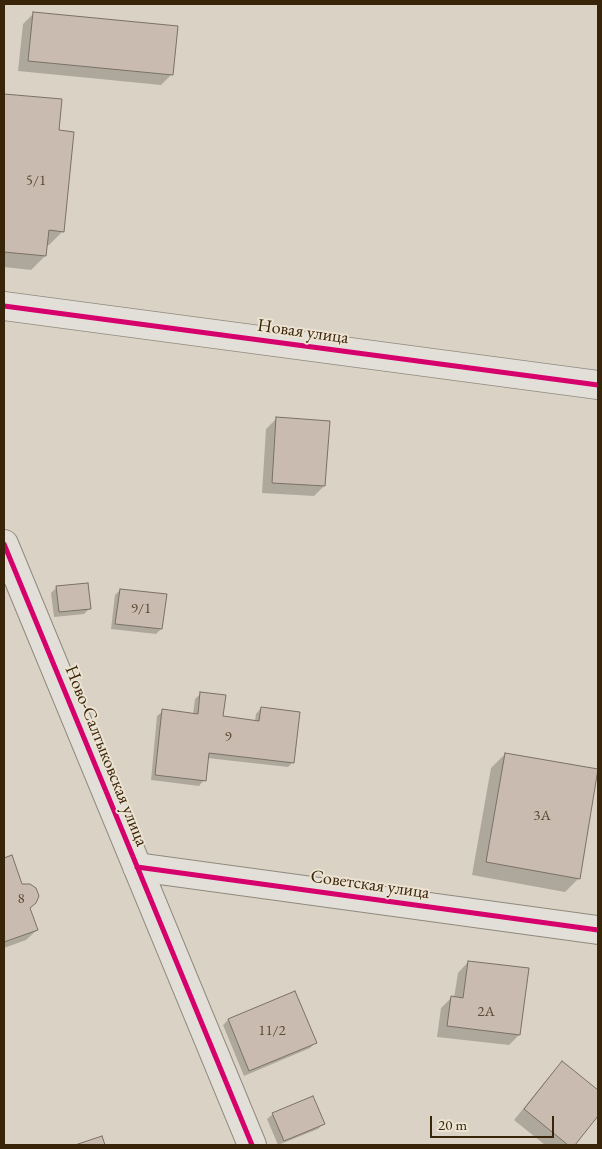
<!DOCTYPE html>
<html>
<head>
<meta charset="utf-8">
<style>
  body { margin:0 }
  #map { position:relative; width:602px; height:1149px; overflow:hidden; background:#dad2c4; font-family:"EB Garamond",serif }
  canvas { display:block }
  .frame { position:absolute; inset:0; border:5px solid #382409; pointer-events:none }
  .scale { position:absolute; left:430px; top:1116px; width:124px; height:22px; box-sizing:border-box; border:2px solid #382409; border-top:0; padding-left:6px; font-size:15px; line-height:18px; white-space:nowrap; color:#382409; -webkit-text-stroke:4px #ece3d3; paint-order:stroke }
</style>
</head>
<body>
<div id="map">
<canvas width="602" height="1149"></canvas>
<div class="frame"></div>
<div class="scale">20 m</div>
</div>
<script>
const ctx = document.querySelector('canvas').getContext('2d');
ctx.lineJoin = 'round';
function fill(path, color) { ctx.fillStyle = color; ctx.fill(path, 'evenodd'); }
const toPath = rows => new Path2D(rows.map(r => 'M' + r).join(''));
function trace(path, color, width, dash) { ctx.strokeStyle = color; ctx.lineWidth = width; ctx.lineCap = dash ? 'butt' : 'round'; ctx.setLineDash(dash || []); ctx.stroke(path); }
function label(font, color, halo, rows, align = 'center') {
  ctx.font = font + ' "EB Garamond",serif'; ctx.lineWidth = 4; ctx.setLineDash([]); ctx.textBaseline = 'middle'; ctx.strokeStyle = halo; ctx.fillStyle = color; for (const [text, x, y, turn = 0] of rows) {
    ctx.save(); ctx.translate(x, y); ctx.rotate((+turn || 0) * Math.PI / 180); ctx.textAlign = isNaN(turn) ? turn : align; if (halo) ctx.strokeText(text, 0, 0); ctx.fillText(text, 0, 0); ctx.restore();
  }
}
fill(toPath([
  [34,13,171,75,161,85,18,71,23,24],
  [4,95,61,100,58,131,63,231,49,245,46,245,45,256,31,270,4,267],
  [277,418,324,486,314,496,262,493,266,429],
  [57,587,89,609,84,614,54,617,51,593],
  [120,590,161,629,156,634,111,629,115,595],
  [201,693,222,717,255,721,256,714,261,708,293,762,288,767,207,758,204,780,199,786,151,780,157,716,163,711,193,714,195,699],
  [505,754,579,878,565,892,472,875,491,768],
  [11,857,37,930,26,940,4,948,4,860],
  [468,962,519,1035,509,1045,437,1037,441,1008,451,998,454,998,458,973],
  [294,992,315,1043,310,1048,244,1076,223,1025,228,1020],
  [563,1063,598,1092,598,1114,573,1145,545,1145,514,1120,552,1073],
  [273,1114,323,1124,318,1129,278,1145,267,1119]
]), '#0003');
const building = toPath([
  [33,12,178,26,173,75,28,61,33,12],
  [4,94,62,99,59,130,74,132,64,232,49,230,46,256,4,252,4,94],
  [276,417,330,421,325,486,272,483,276,417],
  [88,583,91,609,59,612,56,586,88,583],
  [120,589,167,594,162,629,115,624,120,589],
  [200,692,226,695,223,716,259,721,261,707,300,712,294,763,209,753,206,781,155,775,162,709,198,714,200,692],
  [505,753,598,769,580,879,486,862,505,753],
  [12,855,22,884,30,884,36,888,39,896,36,903,30,908,38,930,4,942,4,858,12,855],
  [468,961,529,968,520,1035,447,1026,451,996,463,998,468,961],
  [295,991,317,1043,249,1071,228,1019,295,991],
  [562,1061,598,1090,598,1116,575,1145,568,1145,524,1109,562,1061],
  [313,1096,325,1124,284,1141,272,1113,313,1096],
  [102,1136,105,1145,75,1145,102,1136]
]);
fill(building, '#c9bbaf');
trace(building, '#797165', 1);
const street = toPath([
  [4,306,598,385],
  [4,544,252,1145],
  [137,867,598,930]
]);
trace(street, '#90897e', 30);
trace(street, '#e2dfd8', 28);
trace(toPath([
  [4,306,598,385],
  [4,544,252,1145],
  [137,867,598,930]
]), '#d6006c', 5);
label('15px', '#5d4a33', null, [
  ["5/1",36,181],
  ["9/1",141,609],
  ["9",228,737],
  ["3А",542,816],
  ["8",21,899],
  ["2А",486,1012],
  ["11/2",272,1031]
]);
label('18px', '#382409', '#ece3d3', [
  ["Новая улица",303,332,8],
  ["Ново-Салтыковская улица",106,756,68],
  ["Советская улица",370,885,8]
]);
</script>
</body>
</html>
